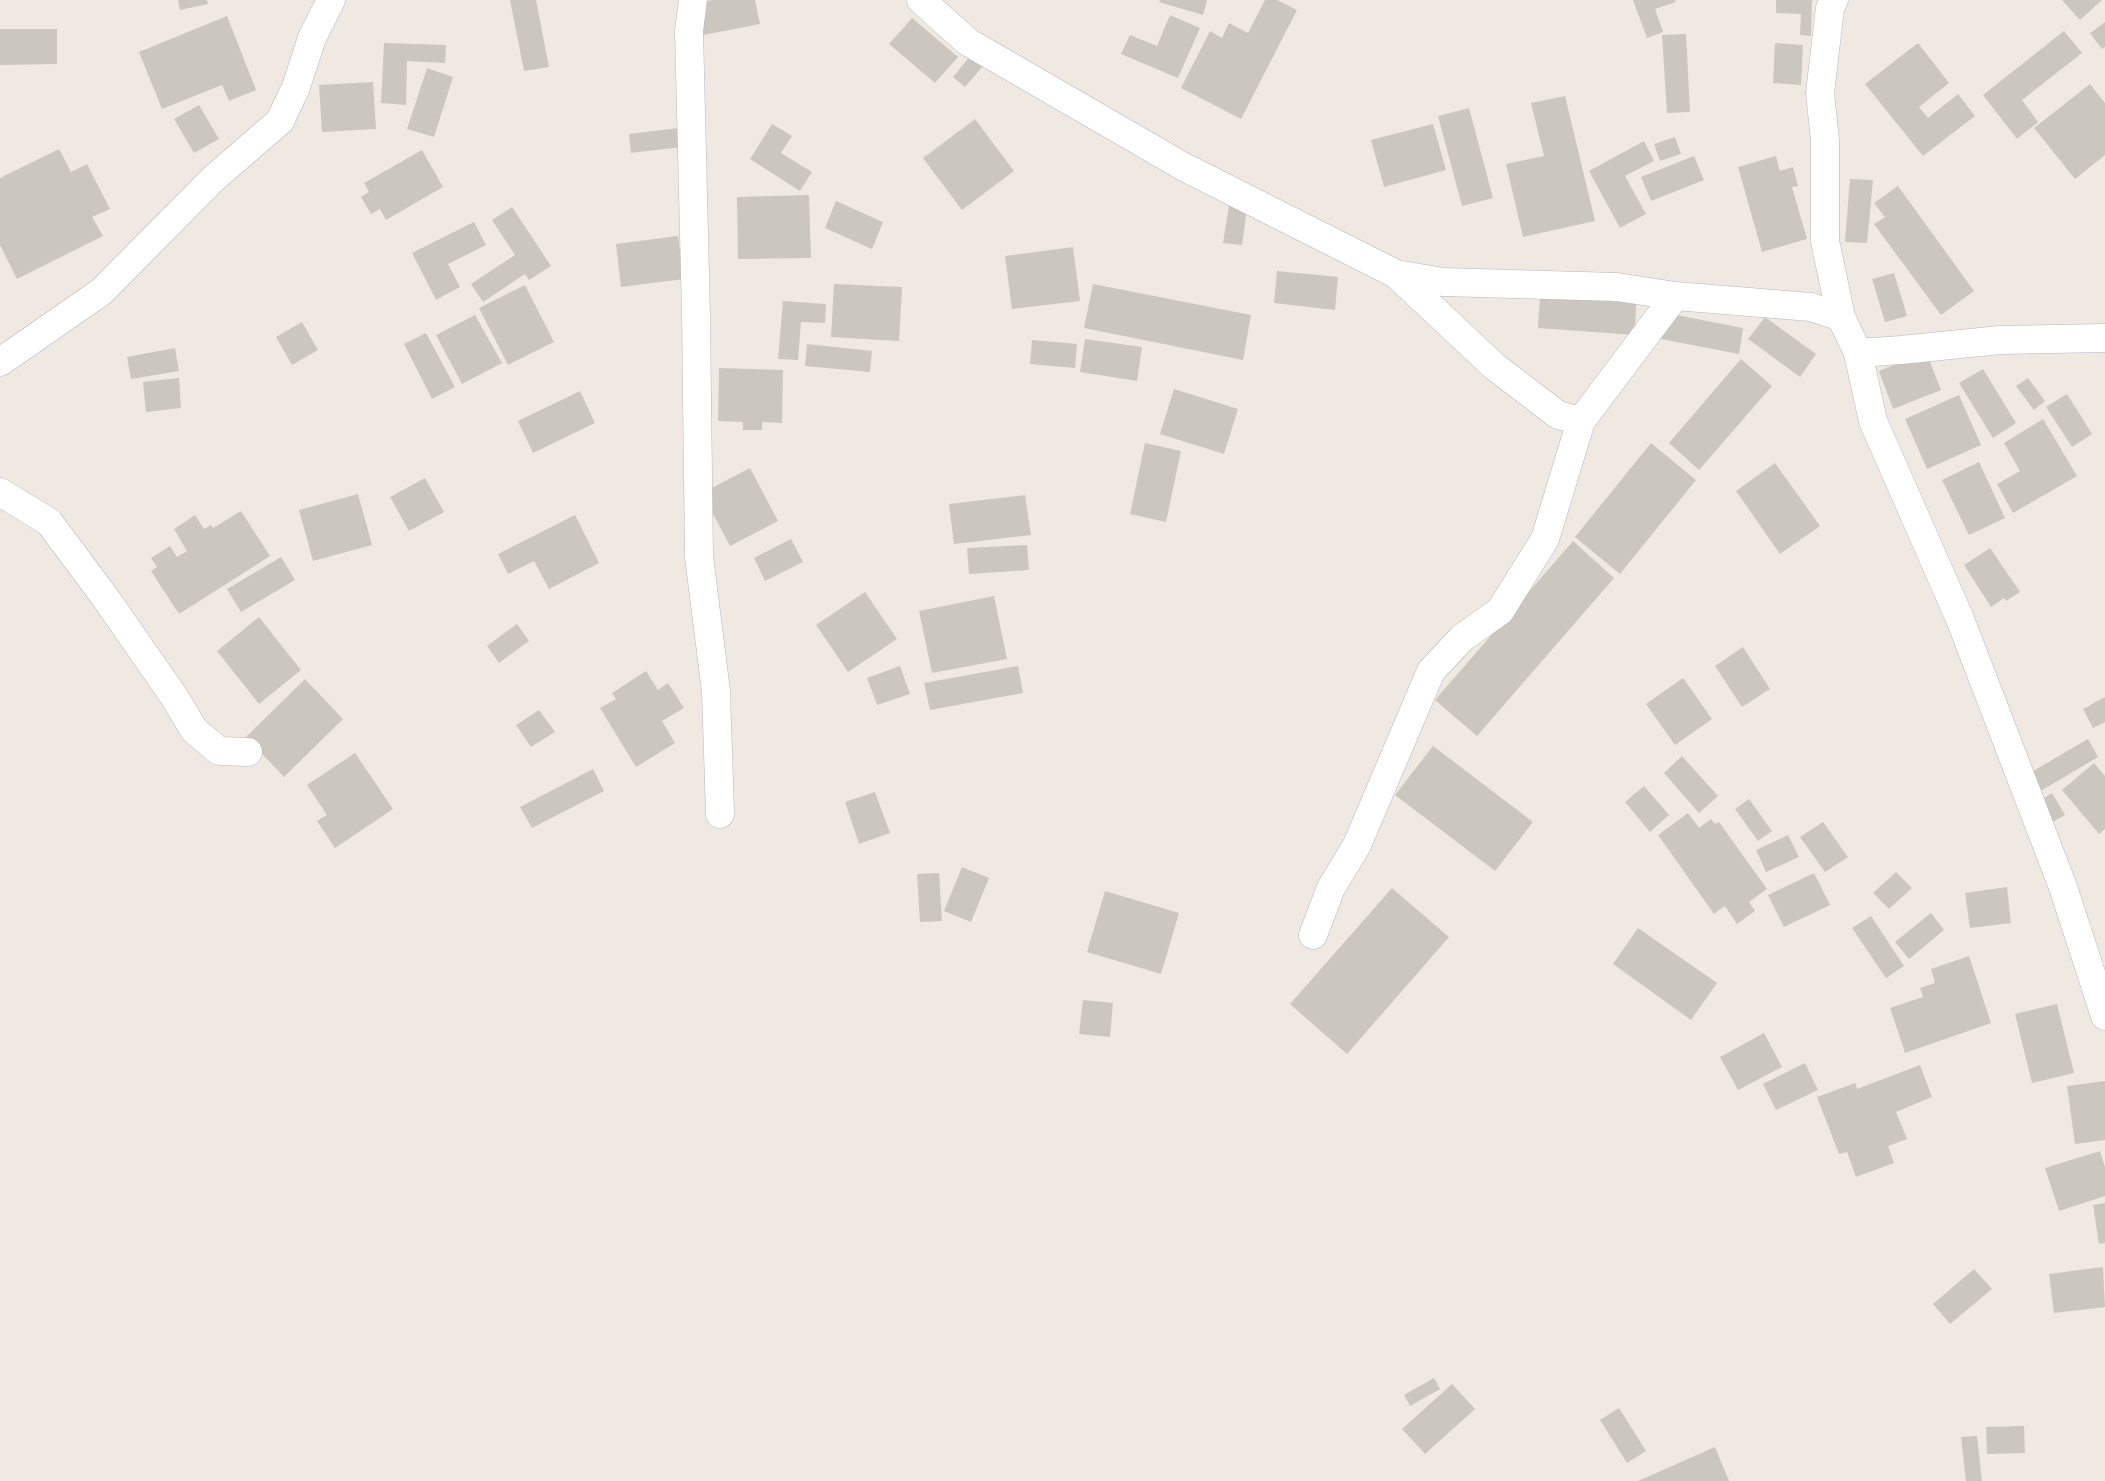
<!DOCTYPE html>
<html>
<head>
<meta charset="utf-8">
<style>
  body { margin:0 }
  canvas { display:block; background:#efe9e1 }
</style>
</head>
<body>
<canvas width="2105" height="1481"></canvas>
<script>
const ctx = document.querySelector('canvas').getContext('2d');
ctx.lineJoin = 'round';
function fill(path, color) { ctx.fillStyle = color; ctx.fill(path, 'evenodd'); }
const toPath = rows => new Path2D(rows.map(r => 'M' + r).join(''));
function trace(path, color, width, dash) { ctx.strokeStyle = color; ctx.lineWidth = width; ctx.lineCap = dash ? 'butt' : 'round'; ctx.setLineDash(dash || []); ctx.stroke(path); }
fill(toPath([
  [178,0,207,0,208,4,180,10],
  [510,0,536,0,549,67,524,71],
  [713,0,755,0,760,24,703,35,697,3],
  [1160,0,1207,0,1203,15,1159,2],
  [1265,0,1277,0,1297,10,1241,119,1181,88,1210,31,1222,38,1229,23,1248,33],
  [1633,0,1675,0,1676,2,1655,9,1663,32,1647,38],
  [1776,0,1812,0,1811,36,1800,35,1801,14,1776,13],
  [2062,0,2102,0,2080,20],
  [1170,15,1200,28,1178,78,1121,54,1130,35,1157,46],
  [227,16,256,90,229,101,222,85,162,109,139,52],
  [912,18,958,57,935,83,889,44],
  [2105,22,2105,47,2102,49,2090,33],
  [0,29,57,29,57,64,0,65],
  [2064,31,2082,53,2022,100,2038,122,2017,139,1983,95],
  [1686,34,1690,112,1667,113,1662,35],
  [384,43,446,45,445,63,407,61,406,105,381,103],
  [1775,43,1803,45,1801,85,1773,83],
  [1918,43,1949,83,1919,107,1928,118,1958,94,1975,116,1923,156,1865,84],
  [971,55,983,66,965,87,953,77],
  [427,68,453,77,434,137,407,129],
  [373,82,376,129,322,132,319,85],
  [2090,84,2105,103,2105,155,2075,179,2034,128],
  [1565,96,1595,221,1523,237,1506,164,1544,156,1531,103],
  [199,105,219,139,194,153,174,119],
  [1469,108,1493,198,1462,206,1438,116],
  [975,119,1014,171,962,210,923,158],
  [772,124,792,136,781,153,812,172,800,191,750,159],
  [1433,124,1446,170,1384,187,1371,140],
  [679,128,681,147,631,153,629,134],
  [1675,137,1681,154,1660,161,1654,144],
  [1644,141,1654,161,1625,176,1646,214,1620,228,1589,171],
  [59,149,71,172,87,164,110,209,92,217,103,236,17,279,0,245,0,178],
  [422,150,443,187,386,220,380,209,371,214,361,197,369,192,364,183],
  [1694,156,1704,180,1651,201,1641,177],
  [1776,156,1780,171,1793,167,1798,186,1792,187,1807,239,1762,252,1738,167],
  [1850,179,1873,180,1867,243,1845,242],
  [1898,186,1974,291,1941,315,1874,224,1885,217,1874,203],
  [809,195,811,258,738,259,737,197],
  [1230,199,1248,202,1242,245,1223,243],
  [836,201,883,222,872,249,825,228],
  [512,207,551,266,529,280,525,274,483,302,471,284,515,255,492,220],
  [474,222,486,245,448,264,460,287,436,300,412,253],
  [678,236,684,279,621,287,616,244],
  [1073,247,1080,301,1012,309,1005,256],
  [1277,271,1338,277,1335,310,1274,303],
  [1894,273,1907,316,1885,322,1872,279],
  [834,284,902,287,899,341,831,337],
  [1093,284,1251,315,1243,360,1084,328],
  [525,285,554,342,508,365,479,308],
  [1540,296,1636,303,1635,335,1538,328],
  [783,301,826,304,825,323,801,322,798,360,778,359],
  [1666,313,1743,328,1739,354,1661,339],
  [475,315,502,363,462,384,436,335],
  [1765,317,1816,354,1800,377,1748,339],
  [302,322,318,350,292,365,276,337],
  [426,333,455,387,432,399,404,344],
  [1085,339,1142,347,1137,381,1080,372],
  [1032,340,1077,344,1075,368,1030,364],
  [807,344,872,351,870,372,805,366],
  [175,348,179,371,131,379,127,357],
  [1926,352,1941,390,1893,409,1879,371],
  [1741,359,1772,386,1699,470,1669,443],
  [719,368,783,370,782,423,762,422,762,430,743,430,743,422,718,421],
  [1983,369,2016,423,1993,438,1959,383],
  [179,378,181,408,146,412,143,382],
  [2028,378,2045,401,2034,410,2016,386],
  [1174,389,1238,409,1224,454,1160,434],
  [580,391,595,423,533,453,518,421],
  [2067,394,2092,434,2072,447,2046,407],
  [1959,395,1981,445,1927,469,1905,419],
  [2043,419,2077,476,2013,513,1997,484,2020,471,2004,443],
  [1145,443,1181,451,1166,522,1130,514],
  [1651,443,1696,480,1620,574,1575,537],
  [1979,462,2005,518,1969,535,1942,480],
  [1775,463,1820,526,1780,554,1736,491],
  [750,468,778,521,730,546,702,493],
  [425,478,444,512,409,531,390,497],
  [358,494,372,545,313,561,299,510],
  [1025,495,1031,535,954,544,949,504],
  [241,511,270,556,179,614,151,571,157,567,151,558,170,546,177,557,187,551,174,529,195,515,204,529,211,525,213,528],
  [575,515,599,563,549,589,534,561,508,574,498,554],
  [791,539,803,562,765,581,754,558],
  [1573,541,1614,578,1477,736,1435,700],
  [1027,545,1029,570,969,574,967,548],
  [1990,548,2020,592,2006,601,2004,598,1991,607,1964,565],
  [281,557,295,580,241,612,227,589],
  [865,592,897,639,848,672,816,625],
  [994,596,1007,659,932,673,919,611],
  [259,617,301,670,259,704,217,651],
  [517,624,529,641,499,663,487,646],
  [1743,647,1770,689,1742,707,1715,666],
  [900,666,910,694,877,705,867,678],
  [1018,666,1023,693,930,710,924,683],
  [646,671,658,690,668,683,684,708,662,721,675,743,636,767,600,708,616,699,612,693],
  [1683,678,1712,719,1675,745,1646,704],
  [305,679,343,719,284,777,246,737],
  [2105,697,2105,722,2093,728,2083,709],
  [539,710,555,732,531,747,516,725],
  [2088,739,2098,757,2039,792,2028,774],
  [1433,746,1533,822,1495,871,1395,795],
  [355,753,393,809,335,848,317,821,327,815,307,785],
  [1682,756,1718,796,1699,813,1664,773],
  [2094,763,2105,776,2105,829,2099,834,2062,790],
  [593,769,604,791,532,828,520,807],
  [1644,786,1669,815,1650,832,1625,802],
  [875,792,890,833,859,844,845,802],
  [2052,793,2065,815,2051,823,2038,802],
  [1749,799,1772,831,1758,841,1735,809],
  [1688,813,1699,828,1711,819,1715,824,1719,822,1767,889,1749,902,1755,911,1737,924,1725,906,1714,914,1658,835],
  [1823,822,1848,857,1825,872,1800,837],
  [1788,835,1799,857,1766,872,1756,850],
  [962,867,989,878,971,922,944,911],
  [1896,872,1912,888,1889,909,1873,893],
  [939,873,942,921,920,922,917,874],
  [1814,873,1830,905,1784,927,1768,895],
  [2007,887,2011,923,1970,928,1965,893],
  [1392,888,1449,937,1347,1054,1290,1004],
  [1105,891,1179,913,1161,974,1087,952],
  [1931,913,1944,930,1909,959,1895,942],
  [1871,916,1904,966,1886,978,1852,928],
  [1638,928,1717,983,1691,1020,1613,964],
  [1969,956,1991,1023,1905,1053,1890,1008,1923,997,1920,988,1935,983,1931,969],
  [1083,1000,1113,1003,1110,1037,1079,1034],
  [2057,1004,2074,1073,2032,1083,2015,1014],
  [1764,1033,1782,1067,1738,1090,1720,1057],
  [1805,1063,1818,1090,1776,1110,1763,1084],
  [1920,1065,1932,1097,1896,1112,1907,1139,1888,1146,1894,1163,1856,1177,1847,1152,1839,1154,1817,1097,1855,1083,1857,1089],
  [2105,1081,2105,1140,2075,1144,2067,1086],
  [2100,1151,2105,1167,2105,1196,2059,1211,2045,1168],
  [2105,1203,2105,1243,2099,1244,2093,1205],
  [2103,1267,2105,1307,2054,1313,2049,1274],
  [1974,1269,1992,1289,1950,1324,1933,1304],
  [1434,1378,1440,1389,1410,1406,1404,1395],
  [1452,1384,1475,1409,1425,1454,1402,1429],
  [1619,1408,1646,1451,1627,1463,1600,1420],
  [2024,1426,2025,1453,1987,1454,1986,1427],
  [1977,1436,1982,1481,1966,1481,1961,1437],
  [1715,1447,1729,1481,1638,1481]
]), '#cbc7bf');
const street = toPath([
  [693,0,689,31,696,315,699,557,716,691,720,814],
  [921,0,968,42,1184,167,1396,274,1443,282,1617,287,1675,296,1811,307,1841,317,1858,353,1873,421,1960,619,2063,887,2105,1016],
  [1834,0,1830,8,1820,93,1825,140,1825,241,1841,317],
  [1396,274,1494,366,1558,415,1581,421,1675,296],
  [1858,353,1901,350,2000,340,2105,338],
  [0,362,101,292,213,179,280,121,296,87,312,38,331,0],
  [0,492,49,522,107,600,175,698,194,730,219,751,248,752],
  [1313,935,1331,888,1357,845,1431,671,1462,638,1500,611,1545,539,1581,421]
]);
trace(street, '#b4b7c1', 29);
trace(street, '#fff', 28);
</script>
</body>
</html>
